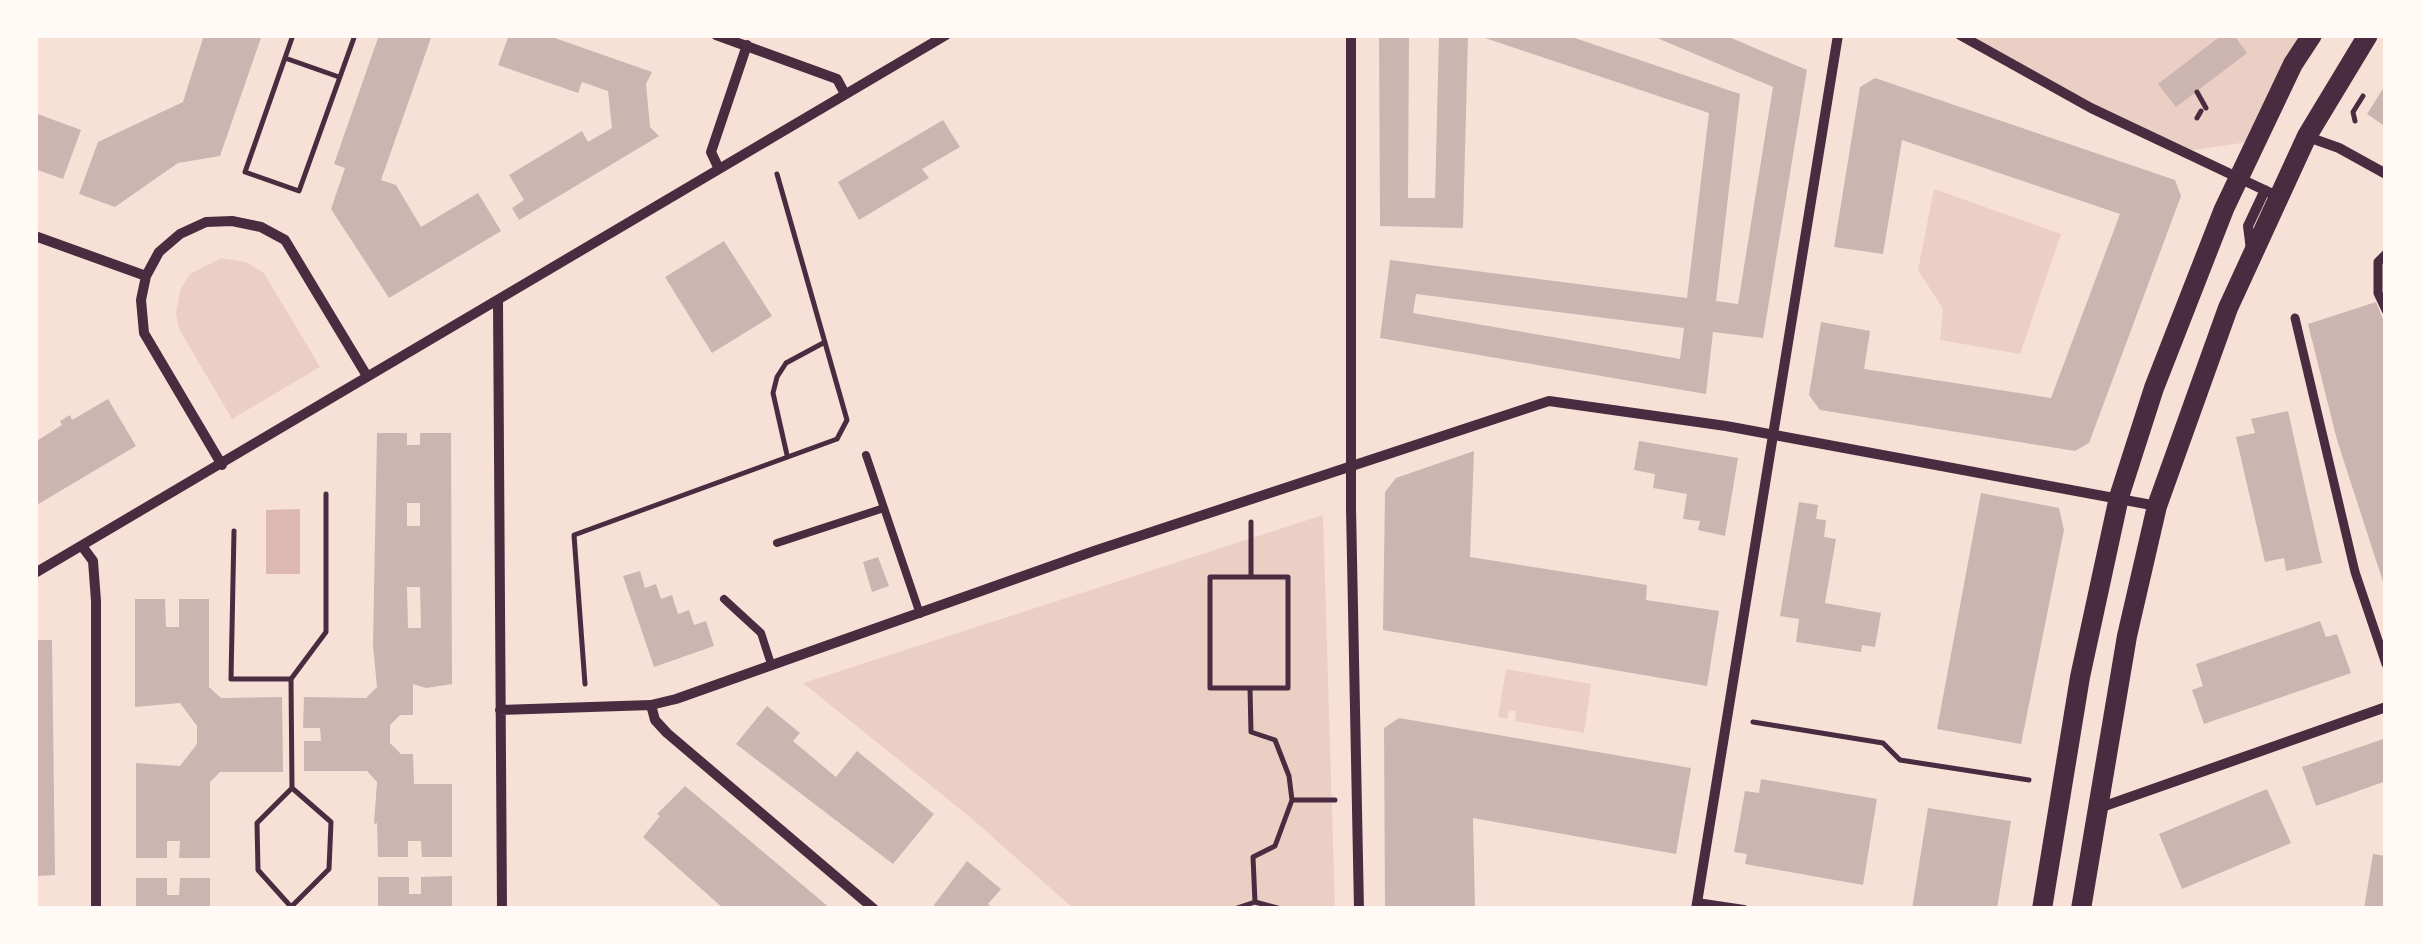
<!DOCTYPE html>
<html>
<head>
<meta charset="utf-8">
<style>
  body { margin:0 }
  #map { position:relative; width:2421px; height:944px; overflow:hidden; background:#f7e1d7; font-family:"Asap Condensed",sans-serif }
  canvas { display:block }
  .frame { position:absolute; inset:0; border:38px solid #fffaf5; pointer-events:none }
</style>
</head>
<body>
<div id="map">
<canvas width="2421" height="944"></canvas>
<div class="frame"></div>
</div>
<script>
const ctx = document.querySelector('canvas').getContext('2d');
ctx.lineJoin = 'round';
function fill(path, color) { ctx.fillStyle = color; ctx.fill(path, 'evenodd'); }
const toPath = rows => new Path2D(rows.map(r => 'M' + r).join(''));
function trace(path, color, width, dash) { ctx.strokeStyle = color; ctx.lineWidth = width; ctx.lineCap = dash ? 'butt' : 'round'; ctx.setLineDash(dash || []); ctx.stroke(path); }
fill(toPath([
  [1960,35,2312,35,2255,141,2187,151,2128,126],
  [1934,189,2061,234,2020,354,1940,340,1943,309,1918,270],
  [221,258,246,262,264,273,320,367,232,419,179,329,176,314,180,290,190,274],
  [1323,515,1335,909,1074,909,971,818,803,683],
  [1506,669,1591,684,1584,733,1515,721,1516,711,1509,710,1507,719,1498,717]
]), '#ebcfc5');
fill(toPath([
  [300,509,300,574,266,574,266,510]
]), '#dcb8b0');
fill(toPath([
  [204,35,262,35,220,156,178,163,115,207,79,194,98,142,183,102],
  [379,35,432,35,381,180,396,185,421,227,478,193,501,231,389,298,331,209,345,168,334,164],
  [509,35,546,35,652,72,646,84,650,127,659,136,519,220,512,208,524,200,509,175,582,131,588,142,612,128,608,91,582,82,578,93,498,65],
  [1379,35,1409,35,1408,198,1435,198,1439,35,1468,35,1463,228,1380,226],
  [1476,35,1566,35,1740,94,1716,301,1738,304,1773,87,1650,35,1724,35,1807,70,1763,338,1713,332,1706,394,1380,338,1390,260,1687,298,1709,113],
  [1416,294,1684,328,1680,359,1413,313],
  [2222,35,2234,35,2247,53,2176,107,2158,84],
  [1875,78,2175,180,2181,196,2089,443,2075,451,1820,410,1809,395,1821,322,1870,331,1864,369,2051,398,2120,214,1902,140,1883,254,1834,247,1860,87],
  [2386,84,2386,127,2367,114],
  [35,113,81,130,63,179,35,169],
  [943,120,960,147,922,169,929,178,859,220,838,182],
  [724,241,772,316,712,353,665,277],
  [2376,302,2386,326,2386,591,2337,440,2308,324],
  [108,399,136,446,35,506,35,442,62,425,60,421,70,415,72,420],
  [2288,411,2322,563,2286,571,2284,558,2265,562,2236,437,2255,433,2251,419],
  [377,433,407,433,407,445,420,445,420,433,451,433,452,684,426,688,413,684,413,715,400,715,390,725,390,743,401,754,413,754,414,784,452,784,452,857,422,857,421,841,408,841,408,857,378,857,377,823,374,824,377,782,367,771,304,771,304,741,321,741,320,728,303,728,304,697,366,698,377,687,373,645],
  [407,503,420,503,420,526,407,526],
  [407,587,420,587,421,628,408,628],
  [1639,441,1738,458,1725,536,1698,530,1700,521,1683,519,1687,494,1653,488,1655,474,1634,470],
  [1474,451,1470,557,1647,585,1646,600,1719,611,1707,686,1383,630,1385,492,1396,478],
  [1981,493,2059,508,2064,530,2021,744,1937,729],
  [1799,502,1818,505,1816,519,1826,520,1824,537,1836,539,1825,603,1881,613,1875,647,1862,645,1861,652,1796,642,1799,619,1780,616],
  [878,557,889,586,872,592,863,562],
  [640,571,645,588,656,584,661,599,672,595,678,614,689,610,694,625,706,621,714,646,654,667,623,576],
  [135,599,165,599,166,627,179,627,179,599,209,599,209,687,221,698,282,697,283,772,220,772,210,782,210,858,179,858,180,841,167,841,167,858,136,858,136,763,180,766,197,744,197,726,180,703,135,707],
  [2320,621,2326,637,2337,634,2351,673,2204,724,2192,690,2203,686,2196,664],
  [35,640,52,640,55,875,35,876],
  [767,706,800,733,793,741,836,777,857,751,934,814,893,864,736,744],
  [1399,718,1691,768,1676,854,1473,818,1475,909,1385,909,1384,728],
  [2386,738,2386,781,2316,806,2302,767],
  [1761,779,1877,799,1863,885,1745,864,1747,854,1734,852,1745,791,1759,793],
  [685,786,831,909,724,909,643,837,660,816,657,814],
  [2267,789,2291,843,2182,889,2159,834],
  [1928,808,2011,821,1997,909,1912,909],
  [2373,854,2386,856,2386,909,2364,909],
  [967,861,1001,889,988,904,994,909,931,909],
  [452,876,452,909,378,909,378,877,409,877,409,894,421,894,421,877],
  [136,878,167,878,167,895,179,895,180,878,210,878,210,909,136,909]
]), '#ccb4b1');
trace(toPath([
  [293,35,245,172,299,191,355,35],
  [285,58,339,77],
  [2197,92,2206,108],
  [2197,118,2201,111],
  [2355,121,2353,112,2363,96],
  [787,455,773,393,777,377,786,363,825,342],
  [1251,522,1251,577],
  [234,531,231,679,291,679],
  [1210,577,1288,577,1288,688,1210,688,1210,577],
  [585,684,574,535,837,439,847,420,777,174],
  [1250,688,1251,732,1275,740,1289,776,1292,800,1275,846,1253,857,1255,902],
  [1753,722,1883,743,1900,760,2029,780],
  [292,788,291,679,326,632,326,494],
  [1292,800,1335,800],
  [293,905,329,869,331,822,292,788,257,823,258,870,293,909],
  [1234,909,1255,902,1281,909]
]), '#4a2c40', 5);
trace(toPath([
  [866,455,920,614],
  [777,543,884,508],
  [724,599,761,633,771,664],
  [1697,902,1744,909]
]), '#4a2c40', 8);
trace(toPath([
  [2386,254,2378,262,2378,293,2386,310],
  [2295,318,2355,572,2386,664]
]), '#4a2c40', 9);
trace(toPath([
  [716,35,837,79,845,94],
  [1351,35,1351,508,1359,909],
  [1960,35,2091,108,2279,197],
  [2308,137,2339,148,2386,174],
  [719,169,711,152,747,45],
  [35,236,146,276],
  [2251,250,2248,226,2265,190],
  [498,302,502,909],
  [222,465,144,333,141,300,146,276,159,252,180,234,206,222,232,221,261,227,285,240,367,376],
  [82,546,93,561,96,601,96,909],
  [35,573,946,35],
  [651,705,655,720,667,733,874,909],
  [500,710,651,705,676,699,1094,551,1549,401,1726,426,2157,506],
  [2099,808,2386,707],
  [1696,909,1838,35]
]), '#4a2c40', 10);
trace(toPath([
  [2042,909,2080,677,2119,497,2154,388,2224,209,2293,64,2312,35],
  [2081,909,2127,636,2157,506,2228,308,2307,136,2368,35]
]), '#4a2c40', 20);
</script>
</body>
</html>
